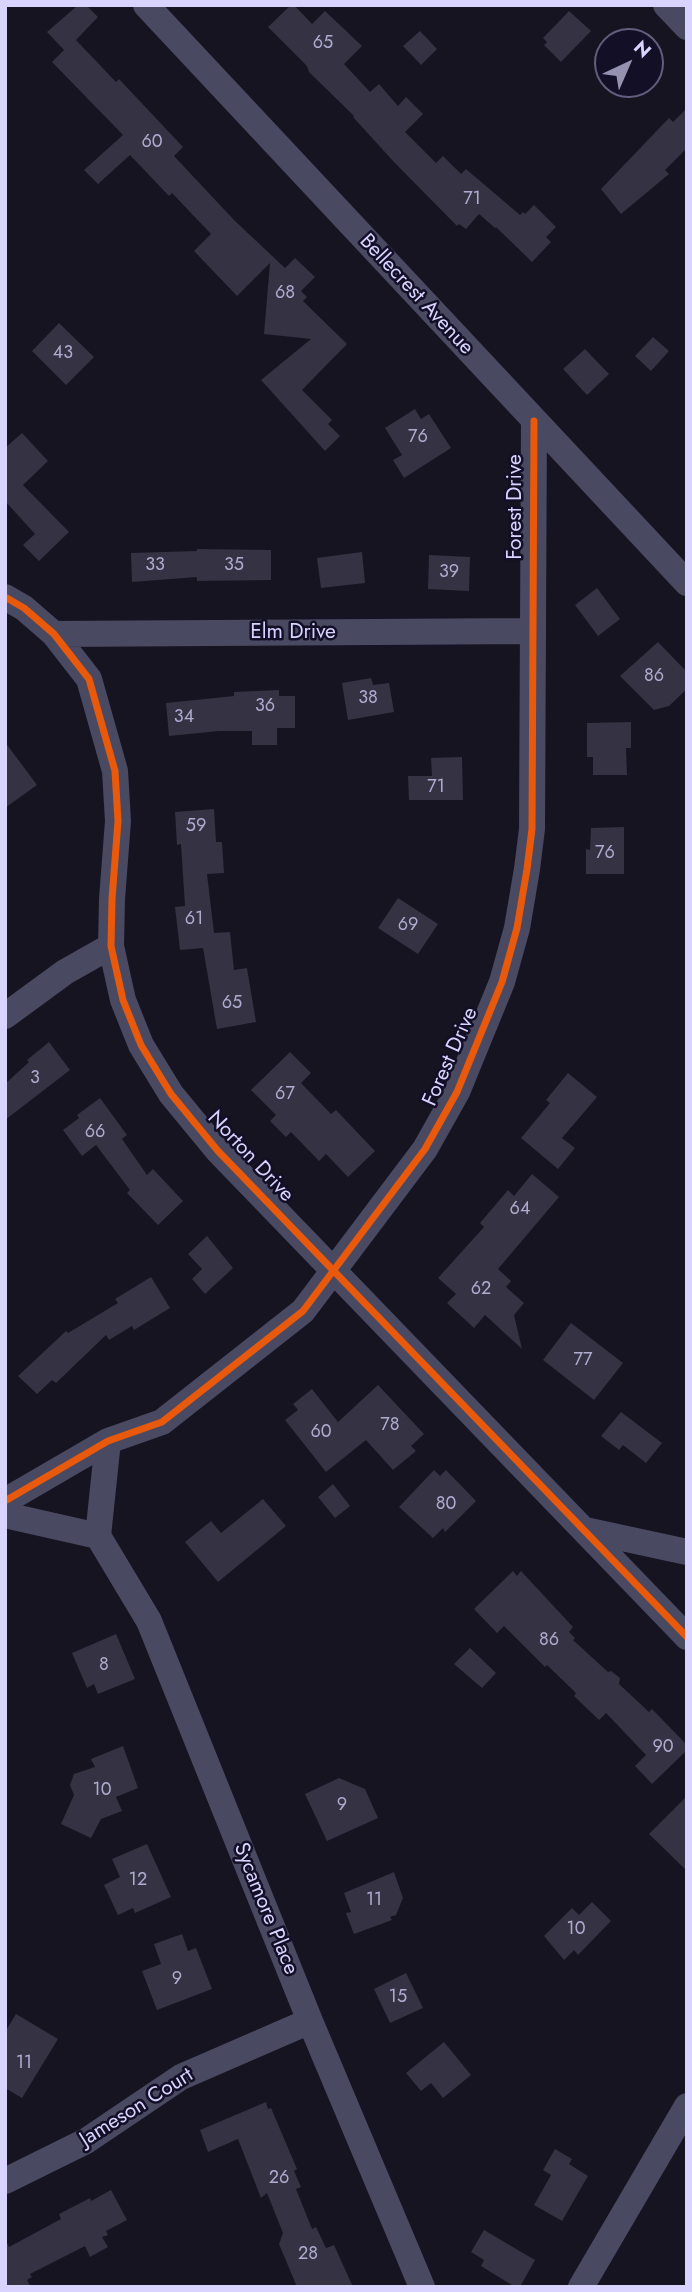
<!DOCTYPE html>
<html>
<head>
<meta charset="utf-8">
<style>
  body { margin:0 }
  #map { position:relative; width:692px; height:2292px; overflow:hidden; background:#161421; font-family:Jost,sans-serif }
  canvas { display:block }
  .frame { position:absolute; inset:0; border:7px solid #d9d4ff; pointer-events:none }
  .north { position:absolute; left:594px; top:28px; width:70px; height:70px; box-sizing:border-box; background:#130f26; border:2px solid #625e7d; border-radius:50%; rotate:44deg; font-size:19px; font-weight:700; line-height:28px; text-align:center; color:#d9d4ff }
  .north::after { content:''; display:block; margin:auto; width:24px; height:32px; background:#9591b1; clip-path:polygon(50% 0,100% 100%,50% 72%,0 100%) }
</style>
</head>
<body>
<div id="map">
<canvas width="692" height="2292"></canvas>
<div class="frame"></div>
<div class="north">N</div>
</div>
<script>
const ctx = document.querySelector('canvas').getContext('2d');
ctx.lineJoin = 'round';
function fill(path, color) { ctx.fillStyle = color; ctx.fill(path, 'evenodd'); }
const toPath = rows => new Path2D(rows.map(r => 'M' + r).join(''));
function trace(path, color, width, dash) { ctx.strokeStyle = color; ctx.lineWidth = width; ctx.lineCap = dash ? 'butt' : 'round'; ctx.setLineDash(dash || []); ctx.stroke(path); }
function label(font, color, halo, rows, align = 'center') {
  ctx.font = font + ' Jost,sans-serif'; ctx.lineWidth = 5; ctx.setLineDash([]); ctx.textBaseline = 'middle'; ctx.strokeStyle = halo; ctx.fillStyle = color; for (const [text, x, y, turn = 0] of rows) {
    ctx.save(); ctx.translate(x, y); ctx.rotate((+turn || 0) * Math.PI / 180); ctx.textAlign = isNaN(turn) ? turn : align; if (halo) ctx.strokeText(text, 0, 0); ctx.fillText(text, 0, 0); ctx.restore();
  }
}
fill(toPath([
  [78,5,86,5,98,17,76,40,116,82,119,79,183,147,174,156,235,221,285,268,295,258,315,277,301,291,307,297,303,301,347,344,302,390,332,420,328,424,340,436,325,451,261,380,311,339,264,334,270,263,237,296,194,251,211,234,172,193,169,196,130,155,98,184,84,170,123,135,52,62,64,50,47,32],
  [291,5,294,5,312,24,325,11,362,46,344,64,370,92,379,84,398,106,406,97,423,114,405,132,436,163,443,156,461,174,466,169,520,215,523,212,525,214,534,205,556,227,546,237,551,242,532,262,496,227,495,228,479,214,466,229,459,224,457,226,394,162,353,117,354,116,309,72,307,66,268,27],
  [569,11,591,31,561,62,544,45,547,42,543,38],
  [420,31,437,49,421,65,403,46],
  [687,108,687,148,665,170,669,174,621,214,601,189,669,118,673,122],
  [59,323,94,357,66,385,32,351],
  [653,337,669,351,651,371,635,356],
  [585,349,609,374,587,395,563,369],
  [415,409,421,419,429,414,451,448,404,478,393,460,402,455,385,428],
  [22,433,48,461,23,485,69,532,39,561,23,545,35,534,5,501,5,448],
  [197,549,271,550,271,580,197,581,197,577,132,582,131,553,197,551],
  [362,552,365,583,321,588,317,558],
  [429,555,470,557,469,591,428,589],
  [597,588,620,619,598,636,575,605],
  [658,642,687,672,687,689,669,706,654,710,620,676],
  [371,678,373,685,389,683,394,712,348,720,342,683],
  [279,690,279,696,295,696,295,728,277,728,277,745,252,745,252,731,219,731,169,736,166,703,234,696,234,692],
  [631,722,631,748,626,748,627,775,593,775,593,757,587,757,587,723],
  [5,742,37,785,5,808],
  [462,757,463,800,409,800,408,776,432,776,431,758],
  [214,809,216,842,222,842,224,873,207,874,214,933,230,932,234,970,247,968,256,1022,217,1029,203,948,180,950,175,907,185,906,181,844,177,845,175,812],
  [624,827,624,874,586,874,586,849,590,850,591,828],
  [398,898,438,924,418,954,378,928],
  [49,1042,70,1070,5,1120,5,1084,29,1062,27,1060],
  [290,1052,311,1073,301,1083,331,1114,336,1110,375,1151,348,1177,326,1154,319,1161,291,1132,286,1137,270,1121,276,1115,251,1090],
  [568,1073,597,1097,562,1138,575,1148,558,1169,521,1138,550,1103,546,1100],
  [100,1098,127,1135,122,1139,147,1175,153,1169,183,1201,158,1225,127,1193,130,1190,96,1145,82,1156,63,1130,79,1118,77,1115],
  [532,1174,559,1197,498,1269,511,1281,506,1287,524,1303,514,1315,522,1349,485,1315,474,1328,447,1303,456,1294,438,1278,484,1227,480,1223,508,1190,514,1196],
  [207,1236,233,1268,205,1294,192,1279,202,1269,188,1254],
  [151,1277,170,1308,134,1330,132,1326,109,1340,106,1335,56,1383,52,1380,37,1394,18,1376,66,1331,68,1333,118,1303,115,1299],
  [571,1323,623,1363,594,1400,543,1360],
  [378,1385,424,1434,411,1446,416,1451,393,1470,366,1440,326,1472,285,1420,298,1410,293,1404,312,1389,338,1422],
  [621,1412,662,1443,646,1463,623,1445,619,1450,601,1436],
  [434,1470,440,1476,446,1470,476,1501,445,1532,443,1528,433,1538,399,1507],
  [333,1484,350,1506,335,1518,318,1497],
  [263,1499,286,1526,218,1582,185,1542,211,1521,221,1533],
  [513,1571,517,1576,521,1571,573,1627,569,1632,575,1638,573,1640,608,1672,611,1671,620,1678,619,1684,649,1712,652,1709,687,1745,687,1750,652,1784,635,1766,646,1755,606,1713,599,1720,574,1696,576,1693,547,1665,545,1667,504,1626,497,1633,474,1609],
  [116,1634,135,1679,98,1694,94,1684,87,1688,72,1653],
  [470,1648,496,1673,482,1688,454,1664],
  [123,1746,138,1788,116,1797,122,1811,101,1819,91,1838,61,1824,74,1795,70,1785,74,1774,95,1767,91,1759],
  [339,1778,365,1789,378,1818,327,1841,305,1794],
  [687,1796,687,1871,649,1834],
  [147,1844,171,1897,135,1913,133,1908,118,1915,104,1885,120,1877,112,1859],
  [394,1872,403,1898,396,1915,390,1917,392,1920,354,1934,346,1913,351,1912,344,1893],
  [592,1902,611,1921,578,1955,574,1950,564,1960,544,1936,572,1908,579,1915],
  [182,1934,188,1951,196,1948,212,1989,157,2010,142,1971,161,1964,154,1944],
  [406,1973,423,2008,390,2023,374,1989],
  [16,2014,58,2039,22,2098,5,2088,5,2032],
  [444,2042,471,2075,443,2098,431,2083,421,2091,406,2073],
  [266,2102,268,2109,271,2108,297,2169,294,2171,301,2187,296,2189,312,2229,316,2227,326,2248,334,2245,353,2287,297,2287,279,2244,283,2233,267,2193,261,2198,238,2139,208,2152,200,2130],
  [555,2149,572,2159,569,2164,588,2176,562,2221,534,2205,551,2175,543,2170],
  [111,2190,127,2220,106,2231,108,2235,102,2237,108,2247,90,2257,85,2246,30,2274,32,2277,27,2280,31,2287,5,2287,5,2239,9,2247,61,2219,59,2214,90,2198,91,2201],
  [484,2230,535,2260,520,2287,515,2287,481,2266,484,2260,471,2252]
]), '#343243');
trace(toPath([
  [146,5,687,583],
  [666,5,687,27],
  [5,597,24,608,54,634,89,679,115,771,118,821,112,899,111,946,123,1000,141,1045,171,1094,218,1151,687,1637],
  [54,634,533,631],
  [5,1016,65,972,111,946],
  [108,1441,98,1536,149,1621,310,2021,422,2287],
  [5,1501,108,1441,162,1422,303,1311,425,1149,457,1092,502,982,517,928,527,869,532,829,534,421],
  [5,1515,98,1536],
  [585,1530,687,1552],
  [5,2181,86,2141,181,2077,310,2021],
  [581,2287,687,2106]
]), '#4a4962', 26);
trace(toPath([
  [5,597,24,608,54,634,89,679,115,771,118,821,112,899,111,946,123,1000,141,1045,171,1094,218,1151,687,1637],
  [5,1501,108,1441,162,1422,303,1311,425,1149,457,1092,502,982,517,928,527,869,532,829,534,421]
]), '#e8590c', 7);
label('18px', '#b0acd0', null, [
  ["65",323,44],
  ["60",152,143],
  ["71",472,200],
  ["68",285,294],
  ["43",63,354],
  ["76",418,438],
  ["33",155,566],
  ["35",234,566],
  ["39",449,573],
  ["86",654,677],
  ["38",368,699],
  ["36",265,707],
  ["34",184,718],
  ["71",436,788],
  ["59",196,827],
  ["76",605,854],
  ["61",194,920],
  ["69",408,926],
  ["65",232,1004],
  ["3",35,1079],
  ["67",285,1095],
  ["66",95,1133],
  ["64",520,1210],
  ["62",481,1290],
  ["77",583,1361],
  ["78",390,1426],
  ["60",321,1433],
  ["80",446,1505],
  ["86",549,1641],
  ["8",104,1666],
  ["90",663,1748],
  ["10",102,1791],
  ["9",342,1806],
  ["12",138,1881],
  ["11",374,1901],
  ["10",576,1930],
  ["9",177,1980],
  ["15",398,1998],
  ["11",24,2064],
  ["26",279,2179],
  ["28",308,2255]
]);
label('21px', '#d9d4ff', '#130f26', [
  ["Bellecrest Avenue",416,295,47],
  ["Forest Drive",516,507,-90],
  ["Elm Drive",293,633],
  ["Forest Drive",451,1057,-66],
  ["Norton Drive",250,1157,47],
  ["Sycamore Place",265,1909,68],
  ["Jameson Court",137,2108,-32]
]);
</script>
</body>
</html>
